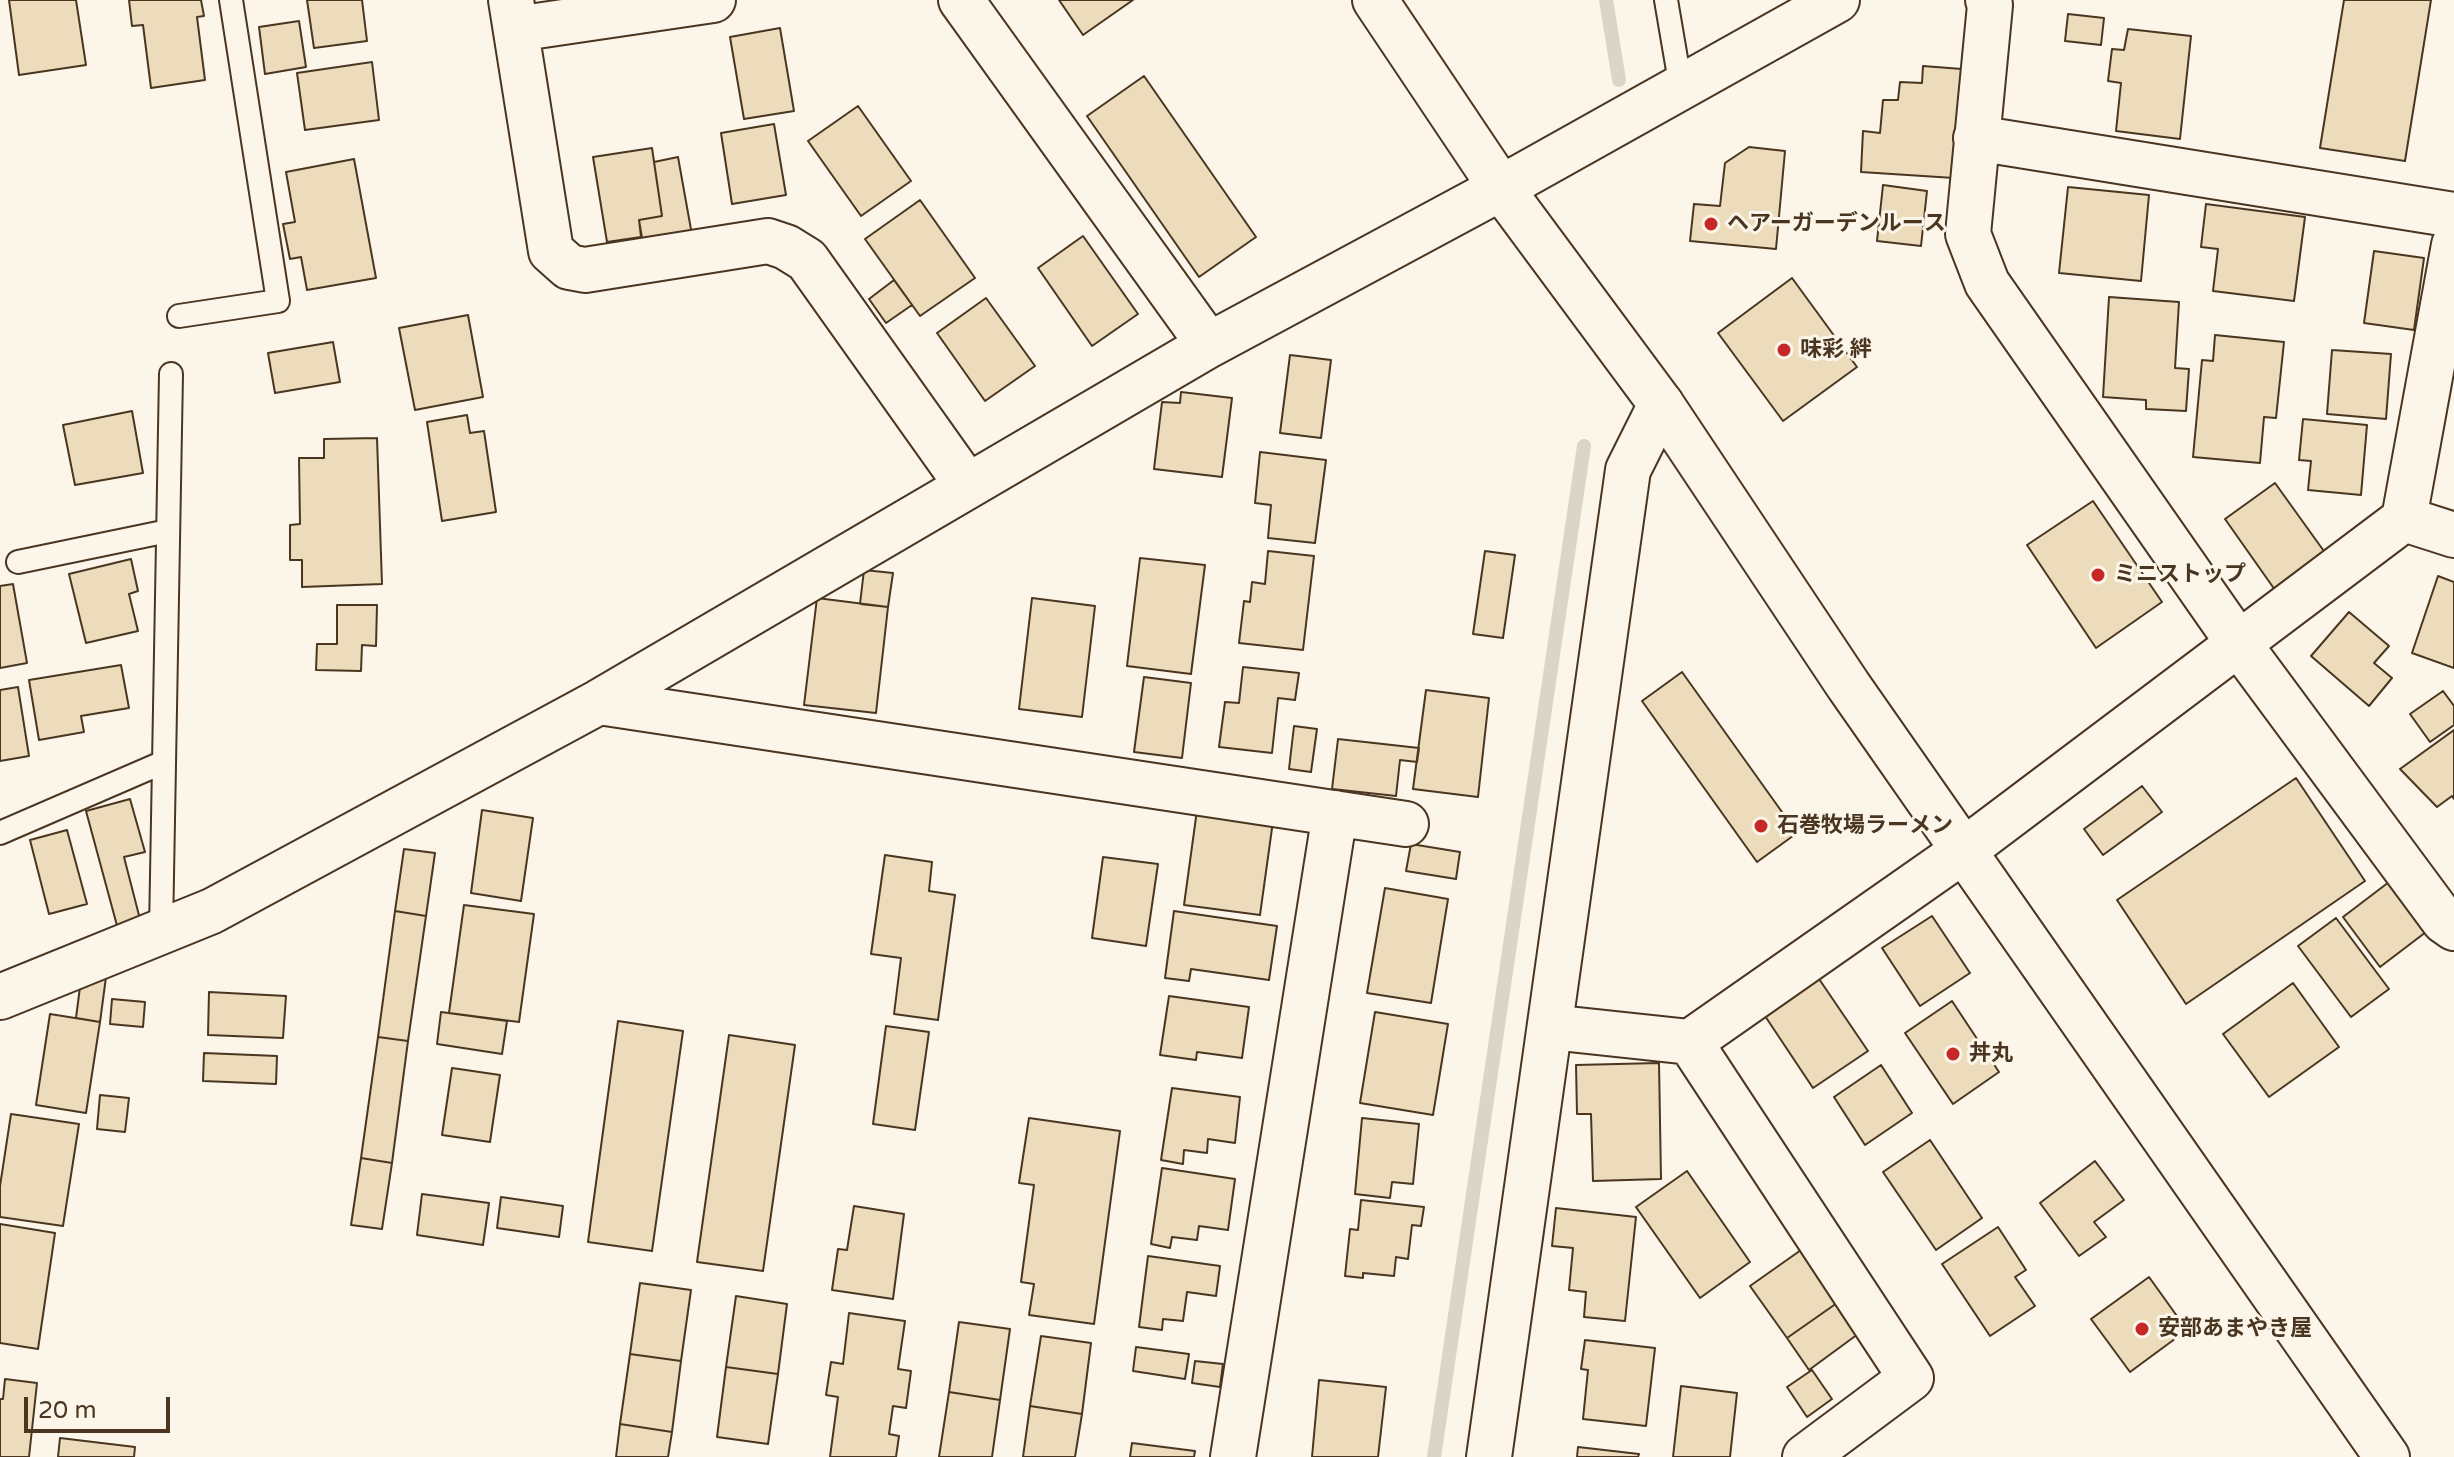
<!DOCTYPE html>
<html>
<head>
<meta charset="utf-8">
<style>
  body { margin:0 }
  #map { position:relative; width:2454px; height:1457px; overflow:hidden; background:#fbf6e9; font-family:"Varela Round",sans-serif }
  canvas { display:block }
  .scale { position:absolute; left:24px; top:1397px; width:146px; height:36px; box-sizing:border-box; border:4px solid #4a3520; border-top:0; padding-left:10px; font-size:24px; line-height:28px; white-space:nowrap; color:#4a3520; -webkit-text-stroke:6px #fbf6e9; paint-order:stroke }
</style>
</head>
<body>
<div id="map">
<canvas width="2454" height="1457"></canvas>
<div class="scale">20 m</div>
</div>
<script>
const ctx = document.querySelector('canvas').getContext('2d');
ctx.lineJoin = 'round';
const toPath = rows => new Path2D(rows.map(r => 'M' + r).join(''));
function trace(path, color, width, dash) { ctx.strokeStyle = color; ctx.lineWidth = width; ctx.lineCap = dash ? 'butt' : 'round'; ctx.setLineDash(dash || []); ctx.stroke(path); }
function fill(path, color) { ctx.fillStyle = color; ctx.fill(path, 'evenodd'); }
function label(font, color, halo, rows, align = 'center') {
  ctx.font = font + ' "Varela Round","Noto Sans JP",sans-serif'; ctx.lineWidth = 6; ctx.setLineDash([]); ctx.textBaseline = 'middle'; ctx.strokeStyle = halo; ctx.fillStyle = color; for (const [text, x, y, turn = 0] of rows) {
    ctx.save(); ctx.translate(x, y); ctx.rotate((+turn || 0) * Math.PI / 180); ctx.textAlign = isNaN(turn) ? turn : align; if (halo) ctx.strokeText(text, 0, 0); ctx.fillText(text, 0, 0); ctx.restore();
  }
}
trace(toPath([
  [1606,0,1619,80],
  [1434,1457,1584,446]
]), '#dcd4c6', 14);
const building = toPath([
  [9,0,76,0,86,65,19,75,9,0],
  [129,0,201,0,204,16,197,17,205,80,151,88,143,25,132,26,129,0],
  [307,0,362,0,367,41,314,48,307,0],
  [1059,0,1133,0,1083,35,1059,0],
  [2344,0,2431,0,2405,161,2320,148,2344,0],
  [2068,14,2104,18,2101,45,2065,41,2068,14],
  [299,21,306,67,265,74,259,27,299,21],
  [780,28,794,111,744,119,730,37,780,28],
  [2128,29,2191,36,2180,139,2116,131,2121,83,2108,81,2112,49,2124,50,2128,29],
  [372,62,379,120,305,130,297,73,372,62],
  [1923,66,1962,69,1954,178,1861,172,1863,131,1880,133,1883,100,1898,100,1900,82,1922,83,1923,66],
  [1144,76,1256,237,1199,277,1087,116,1144,76],
  [858,106,911,181,861,216,808,141,858,106],
  [774,124,786,195,732,204,721,133,774,124],
  [1749,147,1785,151,1776,249,1690,241,1694,204,1720,206,1725,163,1749,147],
  [652,148,662,216,639,220,641,237,607,242,593,157,652,148],
  [678,157,692,235,643,244,639,220,662,216,654,162,678,157],
  [354,159,376,278,307,290,301,257,290,259,283,224,295,222,286,172,354,159],
  [1883,185,1927,191,1921,246,1877,241,1883,185],
  [2068,187,2149,195,2141,281,2059,273,2068,187],
  [920,200,975,278,920,316,865,239,920,200],
  [2206,204,2305,217,2294,301,2213,291,2218,249,2201,247,2206,204],
  [1083,236,1138,314,1092,346,1038,268,1083,236],
  [2374,251,2424,258,2414,330,2364,323,2374,251],
  [1792,278,1857,367,1783,421,1718,333,1792,278],
  [894,280,912,305,886,323,869,299,894,280],
  [2109,297,2179,302,2175,368,2189,369,2186,411,2146,409,2146,400,2103,397,2109,297],
  [986,298,1035,366,985,401,937,333,986,298],
  [468,315,483,397,415,410,399,328,468,315],
  [2215,335,2284,342,2276,418,2264,417,2260,463,2193,457,2202,360,2213,361,2215,335],
  [333,342,340,382,275,393,268,353,333,342],
  [2332,350,2391,354,2386,419,2327,414,2332,350],
  [1290,355,1331,360,1321,438,1280,433,1290,355],
  [1181,392,1232,398,1222,477,1154,469,1162,402,1180,403,1181,392],
  [132,411,143,473,75,485,63,425,132,411],
  [467,415,470,433,484,431,496,512,442,521,427,422,467,415],
  [2303,419,2367,425,2361,495,2308,490,2311,461,2299,460,2303,419],
  [377,438,382,584,302,587,302,560,290,560,290,525,300,524,299,458,324,458,324,439,377,438],
  [1260,452,1326,460,1315,543,1268,538,1271,505,1255,503,1260,452],
  [2275,483,2326,554,2275,590,2225,519,2275,483],
  [2093,501,2162,602,2096,648,2027,545,2093,501],
  [1268,551,1314,556,1303,650,1239,643,1244,601,1250,602,1252,582,1265,584,1268,551],
  [1485,551,1515,555,1503,638,1473,634,1485,551],
  [1140,558,1205,565,1191,674,1127,666,1140,558],
  [131,559,138,591,129,594,138,631,86,643,69,574,131,559],
  [864,570,893,573,888,607,860,604,864,570],
  [2438,576,2454,582,2454,668,2412,653,2438,576],
  [13,584,27,663,0,668,0,586,13,584],
  [817,598,888,607,876,713,804,705,817,598],
  [1032,598,1095,606,1082,717,1019,709,1032,598],
  [337,605,377,605,376,646,362,645,361,671,316,670,317,644,337,644,337,605],
  [2349,612,2389,646,2374,663,2392,678,2369,706,2311,656,2349,612],
  [121,665,129,708,81,716,84,732,39,740,29,680,121,665],
  [1243,667,1299,673,1295,700,1278,698,1272,753,1219,747,1225,702,1239,703,1243,667],
  [1682,672,1797,833,1757,862,1642,701,1682,672],
  [1144,677,1191,683,1182,758,1134,752,1144,677],
  [18,687,29,756,0,761,0,690,18,687],
  [1426,690,1489,698,1478,797,1413,789,1426,690],
  [2443,691,2454,706,2454,725,2430,742,2410,714,2443,691],
  [1294,726,1317,729,1311,772,1289,769,1294,726],
  [2454,730,2454,799,2452,796,2437,807,2400,769,2454,730],
  [1338,739,1419,748,1417,762,1400,760,1396,796,1332,789,1338,739],
  [2296,778,2365,881,2186,1004,2117,900,2296,778],
  [2142,786,2162,812,2103,855,2084,829,2142,786],
  [130,799,145,852,124,857,142,927,119,933,86,811,130,799],
  [482,810,533,818,521,901,471,893,482,810],
  [1197,810,1273,821,1260,915,1184,905,1197,810],
  [67,830,87,904,49,914,30,840,67,830],
  [1411,844,1460,852,1456,879,1406,871,1411,844],
  [404,849,435,853,426,916,395,911,404,849],
  [885,855,932,862,929,891,955,895,938,1020,894,1014,901,958,871,954,885,855],
  [1103,857,1158,864,1146,946,1092,938,1103,857],
  [2389,882,2426,932,2380,967,2343,917,2389,882],
  [1385,888,1448,899,1431,1003,1367,993,1385,888],
  [464,905,534,914,519,1022,449,1013,464,905],
  [395,911,426,916,408,1041,378,1037,395,911],
  [1174,911,1277,926,1269,980,1191,969,1189,981,1165,978,1174,911],
  [1932,916,1970,973,1920,1006,1882,948,1932,916],
  [2336,918,2389,989,2351,1017,2298,946,2336,918],
  [1815,973,1868,1051,1813,1088,1761,1010,1815,973],
  [106,977,100,1022,76,1018,80,987,106,977],
  [2293,983,2339,1047,2269,1097,2223,1034,2293,983],
  [209,992,286,996,283,1038,208,1035,209,992],
  [1169,996,1249,1007,1242,1058,1197,1052,1196,1060,1160,1055,1169,996],
  [112,999,145,1002,143,1027,110,1024,112,999],
  [1952,1001,1999,1072,1953,1104,1905,1033,1952,1001],
  [441,1012,507,1021,502,1054,437,1044,441,1012],
  [1375,1012,1448,1024,1433,1115,1360,1103,1375,1012],
  [50,1014,100,1022,86,1113,36,1105,50,1014],
  [618,1021,683,1031,652,1251,588,1242,618,1021],
  [886,1026,929,1032,915,1130,873,1124,886,1026],
  [729,1035,795,1045,763,1271,697,1262,729,1035],
  [378,1037,408,1041,392,1163,361,1158,378,1037],
  [204,1053,277,1056,276,1084,203,1081,204,1053],
  [1659,1063,1661,1179,1593,1181,1591,1114,1577,1114,1576,1065,1659,1063],
  [1881,1065,1912,1113,1865,1145,1834,1097,1881,1065],
  [452,1068,500,1075,490,1142,442,1135,452,1068],
  [1172,1088,1240,1097,1235,1143,1208,1139,1207,1153,1184,1150,1183,1164,1161,1160,1172,1088],
  [100,1095,129,1098,125,1132,97,1129,100,1095],
  [11,1114,79,1124,63,1226,0,1217,0,1186,11,1114],
  [1029,1118,1120,1131,1094,1324,1029,1315,1034,1284,1021,1282,1034,1185,1019,1183,1029,1118],
  [1362,1118,1419,1124,1413,1184,1392,1182,1390,1198,1355,1194,1362,1118],
  [1930,1140,1982,1218,1936,1250,1883,1172,1930,1140],
  [361,1158,392,1163,382,1229,351,1225,361,1158],
  [2095,1161,2124,1200,2094,1222,2106,1237,2079,1256,2040,1203,2095,1161],
  [1162,1168,1235,1179,1228,1230,1199,1226,1197,1240,1172,1237,1170,1248,1151,1244,1162,1168],
  [1687,1171,1750,1262,1700,1298,1636,1207,1687,1171],
  [422,1194,489,1203,483,1245,417,1235,422,1194],
  [501,1197,563,1206,559,1237,497,1228,501,1197],
  [1361,1200,1424,1207,1421,1226,1412,1225,1408,1259,1396,1257,1394,1276,1363,1273,1363,1278,1345,1276,1350,1229,1358,1230,1361,1200],
  [854,1206,904,1214,893,1299,832,1290,838,1249,847,1250,854,1206],
  [1556,1208,1636,1217,1625,1321,1584,1317,1586,1292,1569,1290,1573,1248,1552,1246,1556,1208],
  [0,1224,55,1233,38,1349,0,1343,0,1224],
  [1998,1227,2026,1270,2015,1277,2035,1306,1990,1336,1942,1264,1998,1227],
  [1801,1250,1837,1303,1787,1338,1750,1286,1801,1250],
  [1148,1256,1220,1266,1216,1296,1187,1292,1183,1321,1163,1319,1162,1330,1139,1327,1148,1256],
  [2149,1277,2187,1330,2130,1372,2091,1319,2149,1277],
  [640,1283,691,1290,681,1361,630,1354,640,1283],
  [736,1296,787,1304,778,1374,726,1367,736,1296],
  [1837,1303,1858,1334,1809,1370,1787,1338,1837,1303],
  [849,1313,905,1321,898,1369,911,1371,906,1408,893,1406,889,1434,899,1436,896,1457,830,1457,838,1397,826,1395,831,1362,843,1364,849,1313],
  [959,1322,1010,1329,1000,1400,949,1392,959,1322],
  [1041,1336,1091,1343,1082,1414,1030,1406,1041,1336],
  [1585,1340,1655,1348,1646,1426,1583,1419,1588,1370,1581,1369,1585,1340],
  [1136,1347,1189,1354,1185,1379,1133,1371,1136,1347],
  [630,1354,681,1361,672,1432,620,1424,630,1354],
  [1195,1361,1223,1364,1220,1387,1192,1383,1195,1361],
  [726,1367,778,1374,768,1444,717,1437,726,1367],
  [1812,1370,1832,1399,1807,1417,1787,1387,1812,1370],
  [5,1379,37,1383,29,1457,0,1457,0,1399,3,1399,5,1379],
  [1319,1380,1386,1387,1378,1457,1312,1457,1319,1380],
  [1681,1386,1737,1393,1730,1457,1673,1457,1681,1386],
  [949,1392,1000,1400,992,1457,939,1457,949,1392],
  [1030,1406,1082,1414,1075,1457,1023,1457,1030,1406],
  [620,1424,672,1432,668,1457,616,1457,620,1424],
  [60,1438,135,1447,134,1457,58,1457,60,1438],
  [1132,1443,1195,1451,1194,1457,1130,1457,1132,1443],
  [1578,1447,1639,1454,1638,1457,1577,1457,1578,1447]
]);
fill(building, '#ecdcbc');
trace(building, '#4a3520', 2);
const service = toPath([
  [1666,0,1681,88],
  [179,316,278,301,231,0],
  [18,562,168,531],
  [0,833,164,762],
  [161,931,171,374]
]);
const minor = toPath([
  [511,0,551,251,569,267,585,270,768,241,786,247,807,260,967,485],
  [961,0,1209,345],
  [1988,0,1990,5,1968,234,1987,283,2239,644,2444,921,2454,928],
  [516,29,713,0],
  [1976,138,2454,215],
  [2404,519,2454,535],
  [599,702,1406,824],
  [0,997,212,911,599,702,1209,345,1501,188],
  [1550,1027,1690,1042,1963,851,2404,519,2454,245],
  [1690,1042,1911,1378,1805,1457],
  [1233,1457,1335,813],
  [1489,1457,1628,470,1661,404]
]);
const tertiary = toPath([
  [1375,0,1501,188,1661,404,1848,685,2387,1457],
  [1501,188,1837,0]
]);
trace(service, '#4a3520', 26);
trace(minor, '#4a3520', 48);
trace(tertiary, '#4a3520', 48);
trace(service, '#fbf6e9', 22);
trace(minor, '#fbf6e9', 44);
trace(tertiary, '#fbf6e9', 44);
for (const [x, y, r, color] of [
  [1711,224,8,"#c62828"],
  [1784,350,8,"#c62828"],
  [2098,575,8,"#c62828"],
  [1761,826,8,"#c62828"],
  [1953,1054,8,"#c62828"],
  [2142,1329,8,"#c62828"]
]) { const dot = new Path2D(); dot.arc(x, y, r, 0, 2 * Math.PI); ctx.fillStyle = color; ctx.fill(dot); trace(dot, '#fbf6e9', 3); }
label('bold 22px', '#4a3520', '#fbf6e9', [
  ["ヘアーガーデンルース",1727,224],
  ["味彩 絆",1800,350],
  ["ミニストップ",2114,575],
  ["石巻牧場ラーメン",1777,826],
  ["丼丸",1969,1054],
  ["安部あまやき屋",2158,1329]
], 'left');
</script>
</body>
</html>
